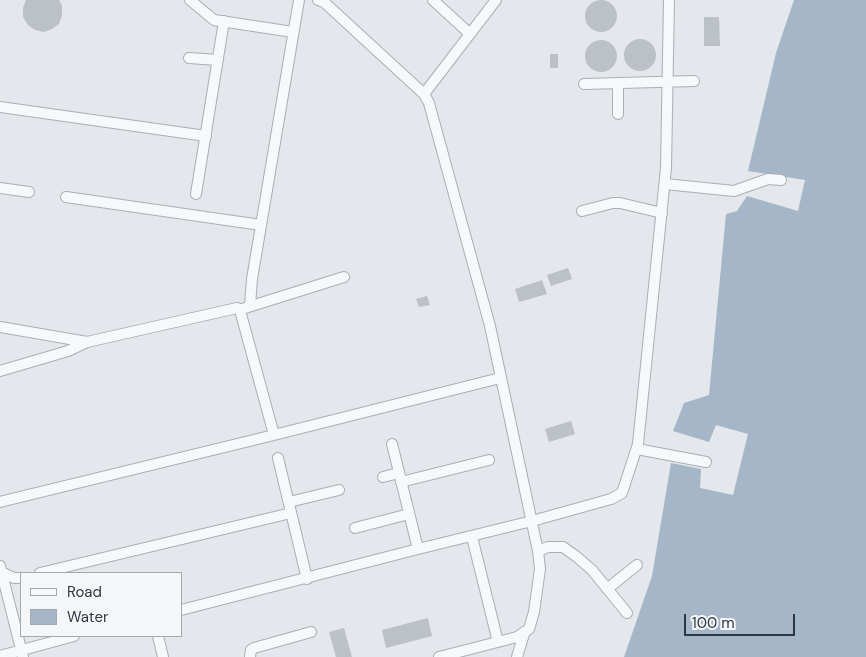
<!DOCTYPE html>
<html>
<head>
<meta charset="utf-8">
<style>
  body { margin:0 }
  #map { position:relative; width:866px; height:657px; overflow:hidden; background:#e4e7eb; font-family:"DM Sans",sans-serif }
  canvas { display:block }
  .legend { position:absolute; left:20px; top:572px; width:162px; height:65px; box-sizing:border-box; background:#f4f6f8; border:1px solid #a5a9af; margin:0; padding:6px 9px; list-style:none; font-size:15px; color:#2e3642 }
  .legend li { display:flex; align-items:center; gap:10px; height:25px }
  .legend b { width:25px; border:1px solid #a5a9af }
  .scale { position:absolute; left:684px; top:614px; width:111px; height:22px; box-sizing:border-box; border:2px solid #2e3642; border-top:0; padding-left:6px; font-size:15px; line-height:18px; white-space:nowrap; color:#2e3642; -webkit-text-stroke:4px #f4f6f8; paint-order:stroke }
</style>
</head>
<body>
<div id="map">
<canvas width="866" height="657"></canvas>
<ul class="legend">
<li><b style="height:6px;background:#f7f8f9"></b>Road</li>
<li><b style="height:14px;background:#a4b6c7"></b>Water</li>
</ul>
<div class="scale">100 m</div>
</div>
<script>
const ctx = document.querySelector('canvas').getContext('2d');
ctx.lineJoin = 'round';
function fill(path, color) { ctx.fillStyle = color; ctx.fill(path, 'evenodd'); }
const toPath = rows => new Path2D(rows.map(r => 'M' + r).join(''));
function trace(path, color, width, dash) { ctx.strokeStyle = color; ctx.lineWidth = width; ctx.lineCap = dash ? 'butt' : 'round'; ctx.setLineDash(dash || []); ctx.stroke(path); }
fill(toPath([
  [794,0,866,0,866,657,624,657,652,576,671,463,701,469,700,488,733,495,748,434,716,425,709,442,673,431,684,403,709,395,726,214,737,211,747,196,798,211,805,180,748,171,776,53]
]), '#a4b6c7');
fill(toPath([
  [26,0,59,0,62,6,62,15,59,24,52,29,44,32,35,30,28,25,23,17,23,8],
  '585 16a16 16 0 1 1 32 0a16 16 0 1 1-32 0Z',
  [704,17,719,17,720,46,704,46],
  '624 55a16 16 0 1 1 32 0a16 16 0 1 1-32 0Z',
  '585 56a16 16 0 1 1 32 0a16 16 0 1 1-32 0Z',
  [550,54,558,54,558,68,550,68],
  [568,268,572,279,551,286,547,275],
  [542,280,547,294,519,302,515,289],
  [427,296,430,305,419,307,416,299],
  [571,421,575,434,549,442,545,429],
  [428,618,432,636,386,648,382,630],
  [344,628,352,657,336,657,329,632]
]), '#bcc1c7');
const minor = toPath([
  [190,0,214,20,293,32],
  [318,0,324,2,424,94,429,103,490,326,538,551,540,569,534,612,529,629,517,637,439,657],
  [433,0,470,34],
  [189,58,218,60],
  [618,83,618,114],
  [584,84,694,81],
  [424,94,496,0],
  [0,107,206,136],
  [665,184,734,191,768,179,781,180],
  [0,188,29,192],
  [196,194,224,21],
  [66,197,261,225],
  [582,211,613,203,620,203,662,213],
  [250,306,252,279,299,0],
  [245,308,344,277],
  [0,327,87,342,237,308,240,309,241,314,274,435,500,378],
  [0,371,68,351,87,342],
  [392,444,418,549],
  [637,449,706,462],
  [278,458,307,579],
  [383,477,399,473],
  [401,482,489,460],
  [0,502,274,435],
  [289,502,339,490],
  [355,528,409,514],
  [472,537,498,642],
  [538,551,548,547,563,547,577,557,592,570,627,613],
  [0,566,23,657],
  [1,572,14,578,21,578],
  [40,573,291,513],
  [607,589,637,565],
  [181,610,418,549,532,521,611,499,622,493,638,444,666,168,669,0],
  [158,636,163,657],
  [0,656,74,636],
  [250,657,251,650,254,648,311,632],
  [517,657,524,634]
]);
trace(minor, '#aaaeb5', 12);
trace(minor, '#f7f8f9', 10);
</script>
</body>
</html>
